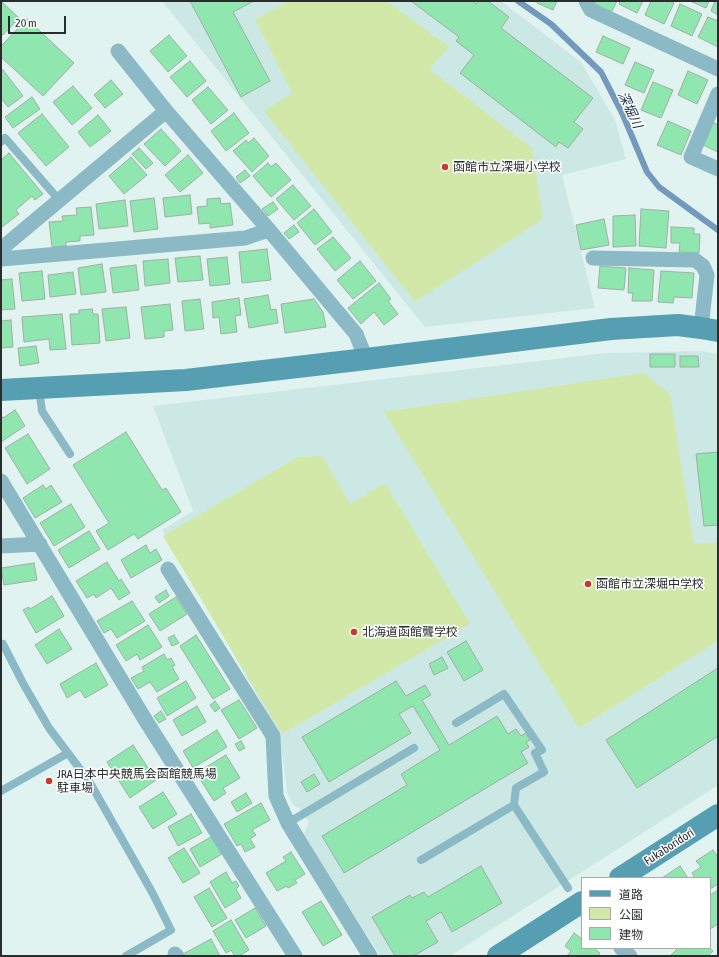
<!DOCTYPE html>
<html>
<head>
<meta charset="utf-8">
<style>
  body { margin:0 }
  #map { position:relative; width:719px; height:957px; overflow:hidden; background:#e0f3f0; font-family:"Asap Condensed","Noto Sans JP",sans-serif }
  canvas { display:block }
  .frame { position:absolute; inset:0; border:2px solid #272e2d; pointer-events:none }
  .legend { position:absolute; left:581px; top:877px; width:130px; height:72px; box-sizing:border-box; background:#fff; border:1px solid #a9abab; margin:0; padding:5px 7px; list-style:none; font-size:12px; color:#272e2d }
  .legend li { display:flex; align-items:center; gap:8px; height:20px }
  .legend b { width:20px; border:1px solid #a9abab }
  .scale { position:absolute; left:8px; top:16px; width:58px; height:18px; box-sizing:border-box; border:2px solid #272e2d; border-top:0; padding-left:5px; font-size:12px; line-height:14px; white-space:nowrap; color:#272e2d; -webkit-text-stroke:3px #fff; paint-order:stroke }
</style>
</head>
<body>
<div id="map">
<canvas width="719" height="957"></canvas>
<div class="frame"></div>
<ul class="legend">
<li><b style="height:5px;background:#569eb2"></b>道路</li>
<li><b style="height:11px;background:#d2e8a9"></b>公園</li>
<li><b style="height:11px;background:#8fe6af"></b>建物</li>
</ul>
<div class="scale">20 m</div>
</div>
<script>
const ctx = document.querySelector('canvas').getContext('2d');
ctx.lineJoin = 'round';
function fill(path, color) { ctx.fillStyle = color; ctx.fill(path, 'evenodd'); }
const toPath = rows => new Path2D(rows.map(r => 'M' + r).join(''));
function trace(path, color, width, dash) { ctx.strokeStyle = color; ctx.lineWidth = width; ctx.lineCap = dash ? 'butt' : 'round'; ctx.setLineDash(dash || []); ctx.stroke(path); }
function label(font, color, halo, rows, align = 'center') {
  ctx.font = font + ' "Asap Condensed","Noto Sans JP",sans-serif'; ctx.lineWidth = 3; ctx.setLineDash([]); ctx.textBaseline = 'middle'; ctx.strokeStyle = halo; ctx.fillStyle = color; for (const [text, x, y, turn = 0] of rows) {
    ctx.save(); ctx.translate(x, y); ctx.rotate((+turn || 0) * Math.PI / 180); ctx.textAlign = isNaN(turn) ? turn : align; if (halo) ctx.strokeText(text, 0, 0); ctx.fillText(text, 0, 0); ctx.restore();
  }
}
fill(toPath([
  [162,1,501,1,581,62,615,120,626,159,562,175,595,308,425,327],
  [702,351,718,354,718,785,450,956,380,956,303,835,309,822,299,808,293,805,287,792,280,735,162,530,193,511,153,406,606,353]
]), '#cce8e4');
fill(toPath([
  [289,1,387,1,449,47,429,69,532,148,543,219,415,302,264,111,292,93,255,19],
  [643,373,670,394,694,544,718,542,718,641,579,728,384,412],
  [322,456,350,504,385,483,470,624,282,734,163,536,298,457]
]), '#d2e8a9');
trace(toPath([
  [518,1,551,24,601,72,623,115,647,172,659,187,718,230]
]), '#7399bd', 6);
const building = toPath([
  [190,1,254,1,233,12,270,81,241,97,190,1],
  [411,1,472,1,476,4,478,1,488,1,509,17,501,28,593,98,574,122,583,129,568,148,559,142,556,147,460,73,474,55,456,41,459,37,411,1],
  [538,1,557,1,553,10,537,3,538,1],
  [592,1,617,1,611,13,591,3,592,1],
  [620,1,643,1,637,13,619,4,620,1],
  [651,1,671,1,674,3,664,24,645,15,651,1],
  [690,1,709,1,706,8,690,1],
  [715,1,718,1,718,15,711,11,715,1],
  [2,2,19,18,3,35,1,33,1,3,2,2],
  [680,4,702,14,692,36,671,26,680,4],
  [708,17,718,21,718,47,698,37,708,17],
  [27,19,74,63,43,96,1,57,1,46,27,19],
  [169,35,187,56,168,72,150,51,169,35],
  [603,36,630,48,623,64,596,52,603,36],
  [190,61,206,81,187,97,170,77,190,61],
  [635,62,654,70,644,93,625,85,635,62],
  [3,70,23,96,8,107,1,98,1,71,3,70],
  [688,71,708,80,697,104,678,95,688,71],
  [111,80,123,94,105,108,94,95,111,80],
  [653,82,673,90,661,118,641,110,653,82],
  [73,86,92,108,72,125,53,102,73,86],
  [208,87,228,110,211,124,192,100,208,87],
  [32,97,40,109,13,128,5,117,32,97],
  [234,113,249,133,226,151,211,131,234,113],
  [42,114,69,147,46,166,18,133,42,114],
  [98,115,111,131,90,147,78,132,98,115],
  [668,121,691,131,681,155,657,145,668,121],
  [713,122,718,125,718,152,703,145,713,122],
  [161,129,181,151,165,166,144,144,161,129],
  [254,138,269,156,252,172,233,151,246,140,248,143,254,138],
  [139,148,153,163,146,169,132,154,139,148],
  [9,153,43,194,35,200,32,196,16,210,19,214,2,227,1,226,1,160,9,153],
  [188,155,203,173,180,192,165,175,188,155],
  [131,157,147,175,124,194,109,176,131,157],
  [268,163,271,167,276,163,291,180,271,197,253,176,268,163],
  [245,170,250,176,240,183,236,177,245,170],
  [293,185,311,206,294,220,276,199,293,185],
  [190,195,192,214,165,217,163,198,190,195],
  [154,198,158,229,134,232,130,201,154,198],
  [220,198,221,204,230,203,233,225,210,228,210,223,199,224,197,207,207,206,207,199,220,198],
  [125,200,128,226,99,229,96,204,125,200],
  [273,202,278,209,268,216,262,209,273,202],
  [91,207,94,235,80,236,80,241,66,242,66,246,52,247,49,222,63,221,62,216,77,215,76,208,91,207],
  [314,209,332,232,315,245,297,223,314,209],
  [641,209,669,211,666,248,639,246,641,209],
  [635,215,636,246,613,247,613,216,635,215],
  [604,219,609,245,581,250,576,225,604,219],
  [294,225,299,232,289,239,284,233,294,225],
  [671,227,694,228,694,234,700,234,699,253,679,252,680,243,671,243,671,227],
  [333,237,351,258,335,271,317,249,333,237],
  [267,249,271,280,242,283,239,252,267,249],
  [200,256,203,280,178,282,175,258,200,256],
  [227,257,230,284,210,286,207,259,227,257],
  [168,259,170,283,145,286,143,261,168,259],
  [360,261,376,281,353,299,337,280,360,261],
  [102,264,106,292,81,295,78,268,102,264],
  [136,265,139,290,113,293,110,268,136,265],
  [600,266,626,268,624,290,598,288,600,266],
  [629,268,654,270,652,301,632,301,633,293,628,293,629,268],
  [42,271,45,299,22,301,19,273,42,271],
  [661,271,694,273,692,298,674,297,673,303,658,302,661,271],
  [73,272,76,294,50,297,48,275,73,272],
  [12,279,15,309,1,310,1,280,12,279],
  [379,283,391,299,388,301,398,314,384,325,374,312,361,324,348,308,379,283],
  [268,295,271,310,276,309,278,323,249,328,244,299,268,295],
  [239,298,241,315,235,316,237,332,221,334,219,317,213,318,212,302,239,298],
  [200,299,204,329,185,331,182,301,200,299],
  [314,299,323,312,326,327,285,333,281,304,314,299],
  [170,304,173,330,164,331,164,337,145,339,141,307,170,304],
  [126,307,130,338,106,341,102,309,126,307],
  [92,309,93,314,98,314,100,343,72,345,70,314,79,314,79,310,92,309],
  [62,314,66,349,50,350,49,339,24,342,22,317,62,314],
  [11,320,13,347,1,348,1,321,11,320],
  [36,346,39,363,20,366,18,348,36,346],
  [650,354,675,354,675,367,650,367,650,354],
  [680,356,698,356,699,367,680,367,680,356],
  [15,410,25,426,1,442,1,415,3,418,15,410],
  [126,432,162,490,166,488,181,512,138,539,134,534,108,550,96,531,109,523,73,465,126,432],
  [28,434,50,469,27,484,5,448,28,434],
  [718,452,718,525,704,526,696,454,718,452],
  [43,485,46,489,51,485,62,502,35,518,23,498,43,485],
  [71,504,85,527,54,546,40,523,71,504],
  [89,531,100,549,69,568,58,550,89,531],
  [146,545,150,553,156,549,162,560,131,578,121,560,146,545],
  [107,562,119,581,121,579,130,593,119,600,111,588,96,598,94,594,87,598,76,581,107,562],
  [34,563,37,580,4,585,1,568,34,563],
  [166,590,169,596,159,603,155,597,166,590],
  [52,596,64,616,36,633,23,610,29,607,30,609,52,596],
  [176,597,187,614,160,631,149,614,176,597],
  [132,601,145,621,117,638,111,629,104,633,97,621,132,601],
  [148,625,162,647,140,660,137,654,126,661,116,645,148,625],
  [59,629,72,649,47,664,35,645,59,629],
  [174,635,179,643,172,646,168,638,174,635],
  [196,635,230,689,213,699,180,646,196,635],
  [466,641,483,670,464,681,447,652,466,641],
  [164,654,167,660,171,658,175,665,172,667,179,679,157,692,150,682,138,689,131,678,144,671,142,667,164,654],
  [442,657,448,668,434,675,429,664,442,657],
  [96,663,108,685,85,698,80,690,67,698,60,684,96,663],
  [718,668,718,736,637,788,606,740,718,668],
  [186,681,196,698,167,716,157,698,186,681],
  [396,681,406,696,425,685,431,695,422,700,449,745,497,716,508,734,516,729,521,736,526,733,530,740,526,742,529,747,521,752,528,763,344,873,322,836,407,785,401,774,440,750,413,706,399,714,411,733,329,782,302,737,396,681],
  [239,700,257,728,239,739,221,710,239,700],
  [215,701,220,708,215,712,210,705,215,701],
  [197,706,206,722,182,736,173,720,197,706],
  [161,711,166,719,159,723,154,716,161,711],
  [217,730,227,747,193,768,183,751,217,730],
  [241,741,245,748,239,751,235,744,241,741],
  [133,745,156,780,130,798,107,762,133,745],
  [226,755,240,778,223,788,226,793,214,801,196,773,226,755],
  [314,774,320,784,307,792,301,782,314,774],
  [163,792,177,814,153,829,139,807,163,792],
  [246,793,252,803,237,812,231,802,246,793],
  [261,803,270,820,252,830,256,835,250,839,255,847,245,852,241,844,237,846,224,824,261,803],
  [191,814,202,833,178,846,168,827,191,814],
  [211,837,222,854,200,867,190,849,211,837],
  [184,848,200,873,183,883,168,858,184,848],
  [713,850,718,857,718,884,710,889,710,878,695,878,692,873,701,867,696,861,713,850],
  [291,852,305,874,295,880,297,883,288,888,287,886,277,891,266,873,286,861,283,857,291,852],
  [481,866,502,903,452,932,441,912,426,921,438,942,413,956,395,956,372,917,410,895,412,898,424,892,428,897,481,866],
  [680,866,688,878,662,878,680,866],
  [226,872,232,883,236,881,239,886,236,889,241,898,225,908,210,882,226,872],
  [209,888,227,918,212,927,194,897,209,888],
  [718,890,718,924,710,929,710,895,718,890],
  [321,901,342,935,323,946,302,912,321,901],
  [255,908,266,926,246,938,235,920,255,908],
  [231,920,249,950,239,956,235,956,231,950,226,953,213,931,231,920],
  [574,933,582,939,582,948,594,948,600,953,598,956,567,956,571,951,565,946,574,933],
  [211,939,220,956,184,956,183,954,211,939],
  [678,948,710,948,713,951,708,956,670,956,678,948]
]);
fill(building, '#8fe6af');
trace(building, '#a1aea5', 1);
trace(toPath([
  [1,142,5,138,60,201],
  [39,388,42,411,70,454],
  [3,644,24,685,49,728,89,781,135,862,153,894,171,930,126,956],
  [456,723,504,694,542,750,535,753,544,772,516,788,514,805],
  [1,791,68,753],
  [288,823,414,748],
  [421,860,514,805,568,888]
]), '#8cb9c6', 8);
trace(toPath([
  [586,1,591,10,718,69],
  [118,51,166,111],
  [718,94,691,157,718,169],
  [1,249,166,111,269,230,356,334,366,359],
  [593,258,695,260,703,266,707,275,701,328],
  [1,259,245,238,269,230],
  [1,481,146,721,295,956],
  [1,546,40,544],
  [168,569,273,736,276,796,288,823,370,956],
  [621,948,630,956],
  [175,954,177,956]
]), '#8cb9c6', 15);
trace(toPath([
  [1,390,186,380,366,359,611,329,678,325,701,328,718,331],
  [620,878,718,815],
  [498,956,582,902]
]), '#569eb2', 22);
for (const [x, y, r, color] of [
  [445,167,4,"#c73a2c"],
  [588,584,4,"#c73a2c"],
  [354,632,4,"#c73a2c"],
  [49,781,4,"#c73a2c"]
]) { const dot = new Path2D(); dot.arc(x, y, r, 0, 2 * Math.PI); ctx.fillStyle = color; ctx.fill(dot); trace(dot, '#fff', 1.5); }
label('12px', '#272e2d', '#fff', [
  ["函館市立深堀小学校",453,167],
  ["函館市立深堀中学校",596,584],
  ["北海道函館聾学校",362,632],
  ["JRA日本中央競馬会函館競馬場",57,774],
  ["駐車場",57,788]
], 'left');
label('12px', '#272e2d', '#fff', [
  ["Fukaboridori",669,847,-33]
]);
label('italic 13px', '#132e48', '#fff', [
  ["深堀川",630,110,65]
]);
</script>
</body>
</html>
